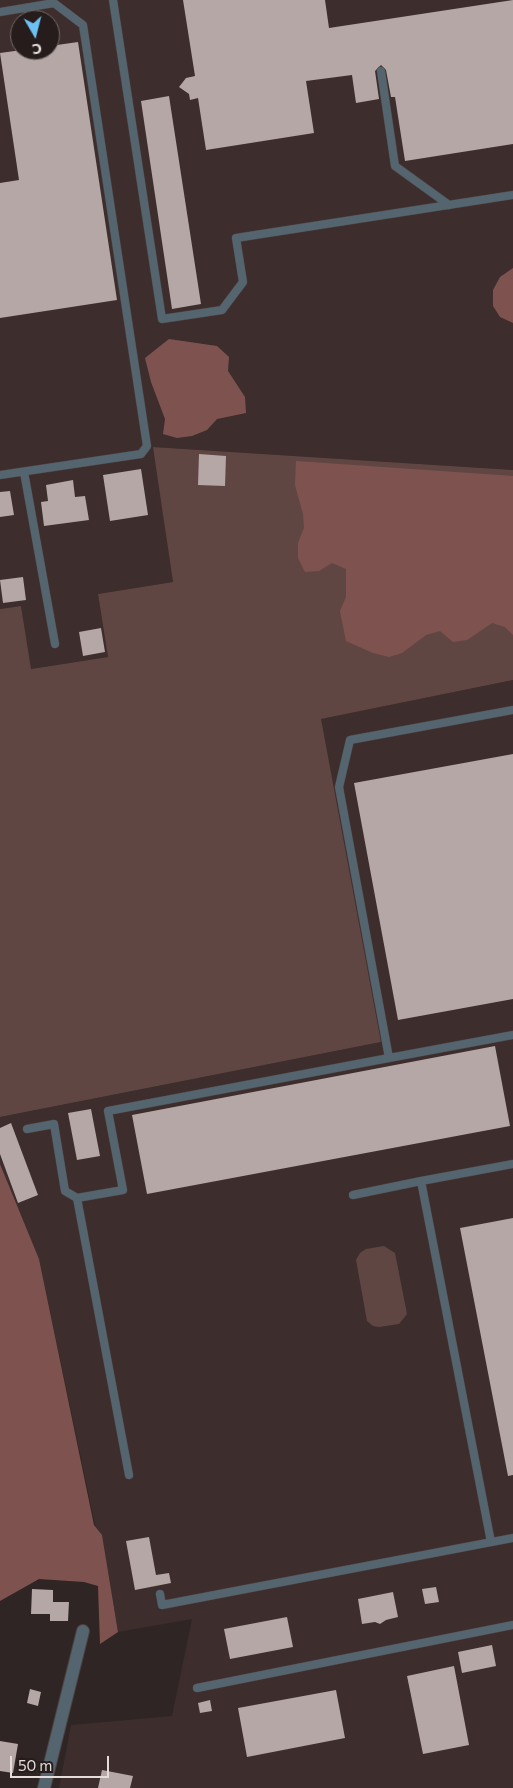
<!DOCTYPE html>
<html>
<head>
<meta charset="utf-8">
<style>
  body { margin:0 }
  #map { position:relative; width:513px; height:1788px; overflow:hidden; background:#2f2524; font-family:Commissioner,sans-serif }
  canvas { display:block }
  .north { position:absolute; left:10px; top:10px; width:50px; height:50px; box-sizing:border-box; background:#251c1b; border:1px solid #716968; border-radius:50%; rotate:172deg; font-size:14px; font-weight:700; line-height:20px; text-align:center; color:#e4dddc }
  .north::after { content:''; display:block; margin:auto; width:18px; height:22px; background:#6dc2f3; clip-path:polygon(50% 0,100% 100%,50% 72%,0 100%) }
  .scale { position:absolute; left:10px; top:1756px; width:99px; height:22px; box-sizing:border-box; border:2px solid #e4dddc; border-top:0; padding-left:6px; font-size:15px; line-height:18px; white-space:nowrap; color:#e4dddc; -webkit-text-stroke:4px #251c1b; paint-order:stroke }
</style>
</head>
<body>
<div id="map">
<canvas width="513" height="1788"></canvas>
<div class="north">С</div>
<div class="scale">50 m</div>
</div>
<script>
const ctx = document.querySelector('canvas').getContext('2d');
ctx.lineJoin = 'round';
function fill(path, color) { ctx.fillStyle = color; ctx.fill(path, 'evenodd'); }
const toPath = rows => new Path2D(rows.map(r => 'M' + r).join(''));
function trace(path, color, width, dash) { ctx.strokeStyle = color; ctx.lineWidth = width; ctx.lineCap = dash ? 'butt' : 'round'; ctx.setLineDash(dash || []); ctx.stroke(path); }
fill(toPath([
  [0,0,513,0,513,470,154,447,173,582,98,594,108,657,30,669,21,606,0,609],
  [20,20,50,20,50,50,20,50],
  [513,680,513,1788,59,1788,71,1725,172,1716,192,1619,118,1632,102,1536,95,1525,39,1259,0,1164,0,1117,381,1042,320,719]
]), '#3d2d2c');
fill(toPath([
  [153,447,513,470,513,680,321,719,381,1042,0,1117,0,609,21,606,31,669,108,657,98,594,173,582],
  [384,1246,395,1253,407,1314,399,1324,379,1327,373,1326,367,1321,356,1260,360,1253,366,1249]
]), '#604643');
fill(toPath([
  [513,268,513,323,500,317,493,306,493,290,500,277],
  [169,339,217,346,229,357,228,371,245,397,246,413,217,419,207,430,192,436,177,438,163,434,165,419,151,382,145,358],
  [296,461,513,476,513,635,505,627,492,623,467,640,453,642,440,631,426,635,402,653,389,657,373,653,346,641,340,611,346,597,346,569,332,563,319,571,305,572,298,558,298,543,304,528,303,514,295,485],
  [0,1164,39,1259,94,1525,102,1535,118,1632,100,1644,98,1586,84,1582,39,1579,0,1601]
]), '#7e534f');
fill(toPath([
  [183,0,325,0,329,28,513,0,513,144,405,161,395,97,391,97,386,70,381,65,375,71,379,99,356,103,352,75,306,81,314,133,206,150,198,98,190,100,189,94,179,87,186,78,195,76],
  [78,42,117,300,0,318,0,183,19,180,0,53,22,50,50,50,50,46],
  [169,96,201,304,172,309,141,101],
  [199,454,226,456,225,486,198,485],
  [141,469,148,515,110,521,103,475],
  [73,480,75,497,85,496,89,520,44,526,41,502,48,501,46,485],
  [10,491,14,515,0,517,0,492],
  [23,577,26,600,3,603,0,580],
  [101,628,105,652,83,656,79,632],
  [513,754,513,999,398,1020,354,783],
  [495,1046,510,1126,147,1194,132,1115],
  [91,1109,100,1156,77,1160,68,1113],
  [11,1123,38,1195,18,1203,0,1154,0,1128],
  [513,1218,513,1475,508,1476,460,1228],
  [149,1537,156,1575,169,1573,171,1583,135,1590,126,1541],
  [436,1587,439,1602,425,1604,422,1589],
  [32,1589,53,1590,53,1602,69,1602,68,1621,50,1621,50,1614,31,1614],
  [393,1592,398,1617,386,1620,380,1624,375,1622,362,1624,358,1599],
  [287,1617,293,1647,230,1659,224,1629],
  [492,1645,496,1666,462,1673,458,1652],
  [454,1666,469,1745,423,1754,407,1676],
  [30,1689,41,1692,38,1706,27,1703],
  [336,1690,345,1738,247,1757,238,1708],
  [210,1700,212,1711,200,1713,198,1703],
  [0,1741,18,1744,13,1773,0,1771],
  [102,1770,133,1776,130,1788,98,1788]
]), '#b4a7a5');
const service = toPath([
  [113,0,162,319,222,310,243,282,236,238,513,195],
  [0,12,54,3,83,25,147,446,141,454,0,475],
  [381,71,395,166,449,205],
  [24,472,55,644],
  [513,710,350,740,339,787,389,1058,513,1035],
  [27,1129,54,1124,65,1191,77,1198],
  [353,1195,421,1181],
  [129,1475,77,1198,123,1190,108,1111,389,1058],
  [491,1542,421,1181,513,1164],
  [160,1594,162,1605,513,1538],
  [197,1688,513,1625]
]);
const minor = toPath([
  [44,1788,83,1631]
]);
trace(service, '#4c4241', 9);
trace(minor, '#4c4241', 14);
trace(service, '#54656f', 8);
trace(minor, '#54656f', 12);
</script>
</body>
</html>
